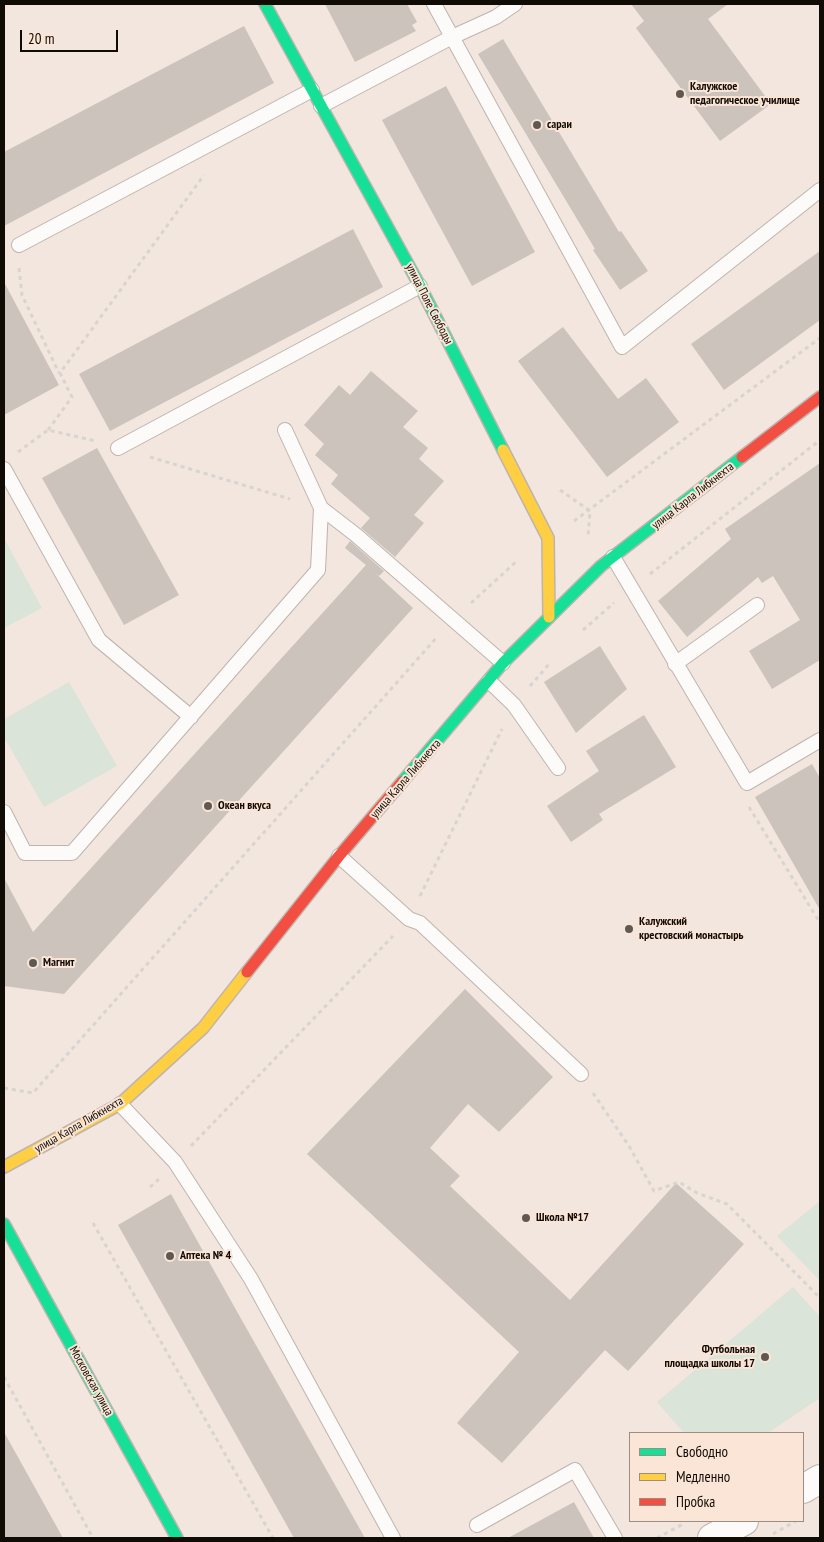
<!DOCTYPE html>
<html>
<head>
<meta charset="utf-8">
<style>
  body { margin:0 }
  #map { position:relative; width:824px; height:1542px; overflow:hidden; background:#f2e6de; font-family:"PT Sans Narrow",sans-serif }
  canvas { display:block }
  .frame { position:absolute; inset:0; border:5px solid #110b06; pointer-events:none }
  .legend { position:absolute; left:629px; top:1432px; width:175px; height:90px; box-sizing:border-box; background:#fae5d6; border:1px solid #9d8e83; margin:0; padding:6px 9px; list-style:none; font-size:15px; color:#110b06 }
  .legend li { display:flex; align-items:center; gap:10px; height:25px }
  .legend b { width:25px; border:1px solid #9d8e83 }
  .scale { position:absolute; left:20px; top:30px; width:98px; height:22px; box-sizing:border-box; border:2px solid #110b06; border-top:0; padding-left:6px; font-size:15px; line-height:18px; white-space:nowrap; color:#110b06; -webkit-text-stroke:4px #fae5d6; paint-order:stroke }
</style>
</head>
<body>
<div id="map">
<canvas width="824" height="1542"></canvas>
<div class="frame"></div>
<ul class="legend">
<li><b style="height:6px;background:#16e098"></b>Свободно</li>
<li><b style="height:6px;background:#ffcf43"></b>Медленно</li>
<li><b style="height:6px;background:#f24e42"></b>Пробка</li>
</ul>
<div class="scale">20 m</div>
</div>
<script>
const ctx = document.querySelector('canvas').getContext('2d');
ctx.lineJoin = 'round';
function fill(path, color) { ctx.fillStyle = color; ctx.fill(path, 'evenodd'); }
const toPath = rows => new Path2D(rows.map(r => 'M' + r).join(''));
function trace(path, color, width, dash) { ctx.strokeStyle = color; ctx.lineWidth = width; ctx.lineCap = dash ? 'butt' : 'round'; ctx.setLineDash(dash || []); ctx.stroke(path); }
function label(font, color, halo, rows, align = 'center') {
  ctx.font = font + ' "PT Sans Narrow",sans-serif'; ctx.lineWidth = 4; ctx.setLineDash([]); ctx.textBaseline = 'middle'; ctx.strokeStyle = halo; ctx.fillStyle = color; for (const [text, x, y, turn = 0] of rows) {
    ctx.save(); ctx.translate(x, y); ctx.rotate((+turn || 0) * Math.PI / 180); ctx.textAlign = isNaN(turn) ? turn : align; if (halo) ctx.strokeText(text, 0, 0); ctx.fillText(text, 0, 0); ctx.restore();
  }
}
fill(toPath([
  [4,538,42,608,4,628],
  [69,682,117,766,44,807,4,737,4,719],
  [820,1201,820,1281,777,1236],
  [793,1287,820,1317,820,1398,768,1433,684,1433,657,1402]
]), '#dbe4d8');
fill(toPath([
  [325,4,407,4,417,22,412,25,416,31,355,62],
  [631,4,728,4,708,19,771,104,720,141,636,28,644,21],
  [244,26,274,83,4,226,4,152],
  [503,39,619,232,621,231,648,271,620,290,593,250,595,249,478,54],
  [446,86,535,252,472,286,382,120],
  [353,229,383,287,110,431,79,374],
  [820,251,820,320,724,390,691,344],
  [4,282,59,385,4,415],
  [563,327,618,399,646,378,679,422,607,477,518,361],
  [371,371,418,411,403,427,428,448,419,459,444,481,414,515,424,523,395,557,361,528,370,518,331,484,338,475,315,455,324,444,304,425,339,385,350,395],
  [97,448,179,595,124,625,42,478],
  [820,463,820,660,772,689,749,651,800,620,773,576,762,583,758,577,687,637,658,601,731,539,725,529],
  [350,541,384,571,379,576,373,571,413,608,64,994,4,986,4,878,33,932,366,565,345,548],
  [600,646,627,689,576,733,544,682],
  [644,715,676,767,599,814,603,820,571,842,547,806,599,771,586,751],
  [812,764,820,778,820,910,755,797],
  [465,989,553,1077,499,1132,468,1104,430,1148,460,1176,450,1186,570,1300,676,1183,744,1244,628,1371,605,1350,502,1463,457,1423,519,1352,307,1154],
  [171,1194,235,1308,365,1538,294,1538,118,1225],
  [4,1432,63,1538,4,1538],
  [574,1502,594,1538,508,1538]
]), '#ccc3bd');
const lane = toPath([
  [434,4,622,347,820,190],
  [321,106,452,37,496,17,515,4],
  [19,245,312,90],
  [285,430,321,508,356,535,503,663],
  [118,448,420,286],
  [4,469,99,640,191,717],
  [613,557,747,783,820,740],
  [675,664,757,605],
  [489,681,514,705,558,768],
  [4,812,25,853,72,853,318,570,321,508],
  [339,856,409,919,420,923,581,1074],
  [120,1104,175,1162,251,1279,393,1538],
  [477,1525,575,1470,615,1538]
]);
const street = toPath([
  [803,1489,820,1479],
  [712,1538,744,1521]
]);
const fast = toPath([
  [265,4,420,286,503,450],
  [402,782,503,663,601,566,742,457],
  [4,1224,177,1538]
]);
const slow = toPath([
  [503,450,548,538,549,617],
  [4,1167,120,1104,203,1028,247,972]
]);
const jam = toPath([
  [742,457,820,397],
  [247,972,339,856,402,782]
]);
trace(lane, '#beb4af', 16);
trace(street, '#beb4af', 30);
trace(fast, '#beb4af', 14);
trace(slow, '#beb4af', 14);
trace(jam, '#beb4af', 14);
trace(toPath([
  [19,268,22,295,59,373],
  [48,430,72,397,60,373,204,175],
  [18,452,48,430,96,441],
  [150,457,290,499],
  [560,490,590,511,588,537],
  [574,521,820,338],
  [650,574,820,440],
  [471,603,518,560],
  [583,630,614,603],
  [530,686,550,663],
  [749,807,820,923],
  [420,896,502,729],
  [4,1088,33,1093,438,636],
  [593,1093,629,1146,654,1191,679,1182,697,1193,727,1204,820,1298],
  [191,1146,393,936],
  [150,1187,159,1179],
  [93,1223,273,1538],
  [4,1377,93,1538],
  [773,1534,796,1521],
  [657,1538,685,1523]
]), '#d8d4d1', 3, [4, 4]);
trace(lane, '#fdfbfa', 14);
trace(street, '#fdfbfa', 28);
trace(fast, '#16e098', 11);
trace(slow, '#ffcf43', 11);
trace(jam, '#f24e42', 11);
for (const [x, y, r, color] of [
  [680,94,5,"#605852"],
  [537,125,5,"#605852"],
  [208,806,5,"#605852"],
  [629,929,5,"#605852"],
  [33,963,5,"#605852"],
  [526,1218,5,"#605852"],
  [170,1256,5,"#605852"],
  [765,1357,5,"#605852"]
]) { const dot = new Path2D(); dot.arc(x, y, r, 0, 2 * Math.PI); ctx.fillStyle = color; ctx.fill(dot); trace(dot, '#fae5d6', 2); }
label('bold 12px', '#110b06', '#fae5d6', [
  ["Калужское",690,87],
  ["педагогическое училище",690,101],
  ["сараи",547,125],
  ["Океан вкуса",218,806],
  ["Калужский",639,922],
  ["крестовский монастырь",639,936],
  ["Магнит",43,963],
  ["Школа №17",536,1218],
  ["Аптека № 4",180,1256],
  ["Футбольная",755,1350,"right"],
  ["площадка школы 17",755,1364,"right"]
], 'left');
label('12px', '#110b06', '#fae5d6', [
  ["улица Поле Свободы",429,304,63],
  ["улица Карла Либкнехта",693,496,-38],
  ["улица Карла Либкнехта",406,779,-49],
  ["улица Карла Либкнехта",79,1125,-30],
  ["Московская улица",91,1381,61]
]);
</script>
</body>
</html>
